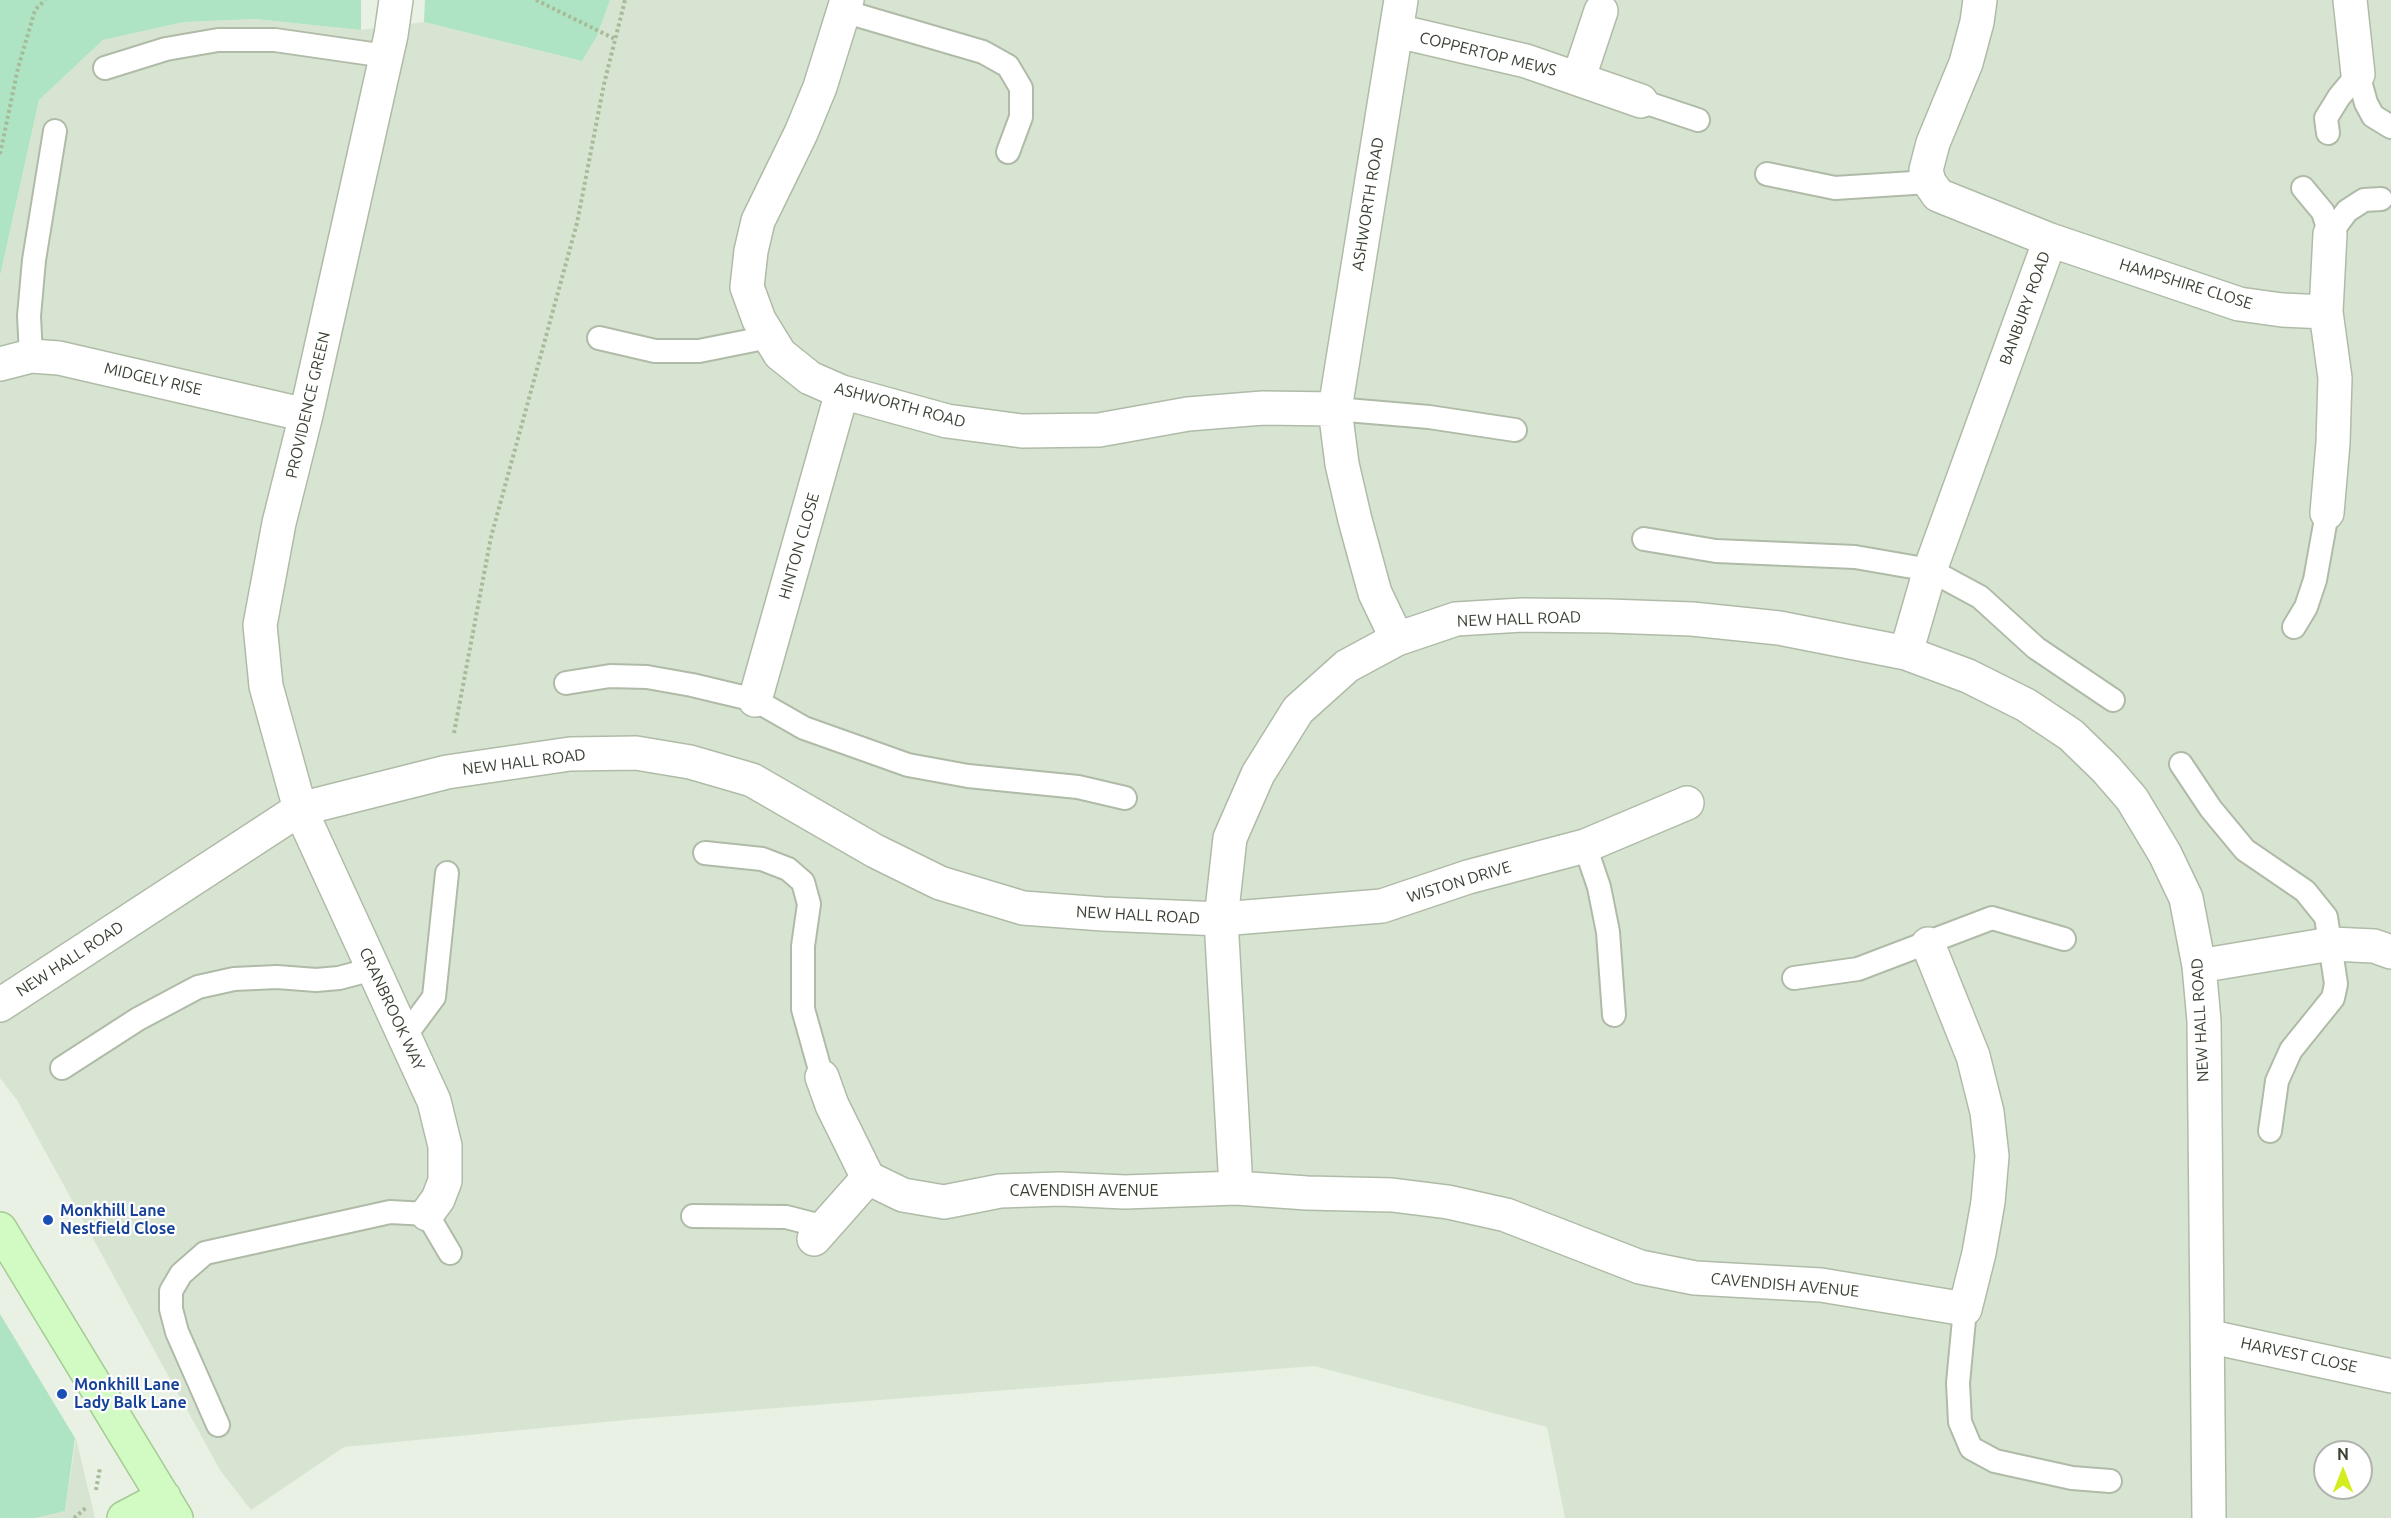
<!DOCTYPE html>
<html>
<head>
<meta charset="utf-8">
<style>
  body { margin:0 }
  #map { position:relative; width:2391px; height:1518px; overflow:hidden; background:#e8f1e3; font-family:Ubuntu,sans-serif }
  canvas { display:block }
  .north { position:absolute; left:2313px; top:1440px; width:60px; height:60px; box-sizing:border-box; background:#fff; border:2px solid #b0b3ae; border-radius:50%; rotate:0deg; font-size:16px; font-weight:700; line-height:24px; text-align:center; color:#3a4234 }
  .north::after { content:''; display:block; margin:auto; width:21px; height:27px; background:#d4ed1e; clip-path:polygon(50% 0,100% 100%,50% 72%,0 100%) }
</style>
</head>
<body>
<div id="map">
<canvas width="2391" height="1518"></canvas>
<div class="north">N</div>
</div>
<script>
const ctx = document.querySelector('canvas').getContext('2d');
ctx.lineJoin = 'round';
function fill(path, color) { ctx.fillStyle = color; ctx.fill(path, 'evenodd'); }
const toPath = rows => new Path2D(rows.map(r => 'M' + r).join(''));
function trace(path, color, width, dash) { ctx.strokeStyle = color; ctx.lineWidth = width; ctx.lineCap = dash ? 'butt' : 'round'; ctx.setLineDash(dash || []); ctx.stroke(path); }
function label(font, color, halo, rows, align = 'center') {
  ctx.font = font + ' Ubuntu,sans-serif'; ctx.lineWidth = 4.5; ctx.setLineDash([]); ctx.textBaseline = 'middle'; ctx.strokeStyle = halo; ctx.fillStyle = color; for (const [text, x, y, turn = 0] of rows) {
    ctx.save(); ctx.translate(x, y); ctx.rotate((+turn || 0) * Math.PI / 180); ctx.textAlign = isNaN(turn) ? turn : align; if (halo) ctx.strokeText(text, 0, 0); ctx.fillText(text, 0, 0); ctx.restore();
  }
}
fill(toPath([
  [610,0,2391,0,2391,1518,1565,1518,1547,1427,1314,1366,636,1419,344,1447,251,1510,220,1470,17,1100,0,1078,0,276,39,100,103,40,184,22,255,19,361,30,424,22,582,61,597,36],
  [2325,1452,2361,1452,2361,1488,2325,1488],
  [76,1438,95,1518,35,1518,65,1511]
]), '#d8e4d2');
fill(toPath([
  [0,0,361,0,361,30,255,19,184,22,103,40,39,100,0,276],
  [425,0,610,0,597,36,582,61,424,22],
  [0,1314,75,1438,65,1511,35,1518,0,1518]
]), '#aee3c4');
const lane = toPath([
  [843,11,983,52,1008,66,1021,88,1021,117,1008,152],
  [105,68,166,49,218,40,275,40,386,56],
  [2358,74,2366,103,2373,116,2391,127],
  [1641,101,1698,120],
  [2328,133,2326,118,2339,97,2358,74],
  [1767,174,1835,188,1929,182],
  [2303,188,2323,212,2330,234],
  [2330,234,2347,211,2364,200,2381,199],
  [599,338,655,351,699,351,769,337],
  [31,356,29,316,34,260,55,131],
  [1335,409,1429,417,1515,430],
  [1644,539,1716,551,1855,557,1930,570,1980,597,2036,648,2113,700],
  [2294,627,2306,607,2315,580,2327,513],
  [566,683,610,676,647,677,692,685,755,700,804,728,908,765,968,776,1078,787,1125,798],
  [2181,764,2211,809,2245,850,2305,891,2326,917,2336,984,2333,998,2291,1050,2277,1081,2270,1131],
  [1585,846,1599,887,1608,932,1614,1015],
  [705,853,762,859,788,869,803,882,809,904,803,946,803,1009,822,1077],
  [1794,978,1858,969,1992,918,2064,939],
  [405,1036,434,997,447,873],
  [62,1068,138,1019,198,987,234,979,277,977,316,980,339,978,373,969],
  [693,1216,786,1217,825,1227],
  [1965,1309,1958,1383,1960,1422,1971,1448,1995,1461,2072,1478,2110,1481],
  [218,1425,177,1332,171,1309,171,1291,181,1274,205,1253,390,1212,427,1214,450,1253]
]);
const street = toPath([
  [396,0,391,35,306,415,279,523,260,625,266,686,300,809,434,1101,445,1146,445,1181,438,1199,427,1214],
  [847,0,820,87,801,133,758,221,751,251,747,287,759,320,780,354,810,378,842,392,947,421,1022,431,1099,430,1188,414,1263,408,1335,409],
  [1980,0,1977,22,1966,63,1933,143,1926,170,1929,182,1938,195,2050,240,2239,304,2282,310,2326,312],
  [2350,0,2358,74],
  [1397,31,1526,61,1641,101],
  [1579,77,1601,11],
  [0,364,31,356,59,358,306,415],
  [2327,513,2333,443,2335,378,2326,312,2330,234],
  [1397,639,1375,593,1355,520,1342,464,1335,409,1401,0],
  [1906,653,1930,570,2050,240],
  [755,700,842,392],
  [2199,966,2331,944,2374,946,2391,952],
  [0,1005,300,809,447,772,570,754,636,753,690,762,752,780,875,851,940,883,1023,908,1103,914,1221,919,1230,838,1258,774,1298,710,1347,666,1397,639,1456,619,1522,615,1608,616,1692,619,1779,628,1906,653,1968,676,2026,705,2071,735,2106,769,2132,799,2165,854,2186,898,2199,966,2204,1021,2209,1518],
  [822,1077,832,1105,868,1178,903,1195,944,1202,1000,1191,1060,1189,1125,1192,1236,1188,1307,1193,1392,1195,1448,1202,1506,1215,1640,1267,1695,1278,1821,1285,1965,1309,1979,1253,1988,1202,1992,1156,1987,1112,1973,1056,1928,944],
  [1236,1188,1221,919,1382,906,1468,877,1585,846,1687,803],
  [814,1239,868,1178],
  [2207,1336,2391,1376]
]);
const secondary = toPath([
  [0,1229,176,1518],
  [124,1518,164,1497]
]);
trace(lane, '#afbba7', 26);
trace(street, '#afbba7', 36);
trace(secondary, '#a3cb93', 36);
trace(toPath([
  [536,0,615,39],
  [0,154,18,68,35,10,45,0],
  [454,733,491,537,577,223,604,84,625,0],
  [96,1490,100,1468],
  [74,1518,87,1507]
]), '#a6bc99', 4, [3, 3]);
trace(lane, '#fff', 22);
trace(street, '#fff', 33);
trace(secondary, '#d2fbc3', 33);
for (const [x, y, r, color] of [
  [48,1220,6,"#1a4fb4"],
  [62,1394,6,"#1a4fb4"]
]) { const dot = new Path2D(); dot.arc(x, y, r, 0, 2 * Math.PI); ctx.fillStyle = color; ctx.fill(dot); trace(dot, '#fff', 2); }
label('16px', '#3a4234', '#fff', [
  ["COPPERTOP MEWS",1488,54,14],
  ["ASHWORTH ROAD",1368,204,-81],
  ["HAMPSHIRE CLOSE",2186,284,17],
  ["BANBURY ROAD",2025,308,-70],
  ["MIDGELY RISE",153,379,13],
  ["PROVIDENCE GREEN",308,405,-77],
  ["ASHWORTH ROAD",900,405,15],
  ["HINTON CLOSE",799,546,-74],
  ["NEW HALL ROAD",1519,619,-2],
  ["NEW HALL ROAD",524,762,-7],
  ["WISTON DRIVE",1459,882,-17],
  ["NEW HALL ROAD",1138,915,3],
  ["NEW HALL ROAD",70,959,-33],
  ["CRANBROOK WAY",392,1009,65],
  ["NEW HALL ROAD",2200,1020,-93],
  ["CAVENDISH AVENUE",1084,1191],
  ["CAVENDISH AVENUE",1785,1285,5],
  ["HARVEST CLOSE",2299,1355,12]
]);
label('bold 16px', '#164399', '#fff', [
  ["Monkhill Lane",60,1211],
  ["Nestfield Close",60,1229],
  ["Monkhill Lane",74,1385],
  ["Lady Balk Lane",74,1403]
], 'left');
</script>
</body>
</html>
